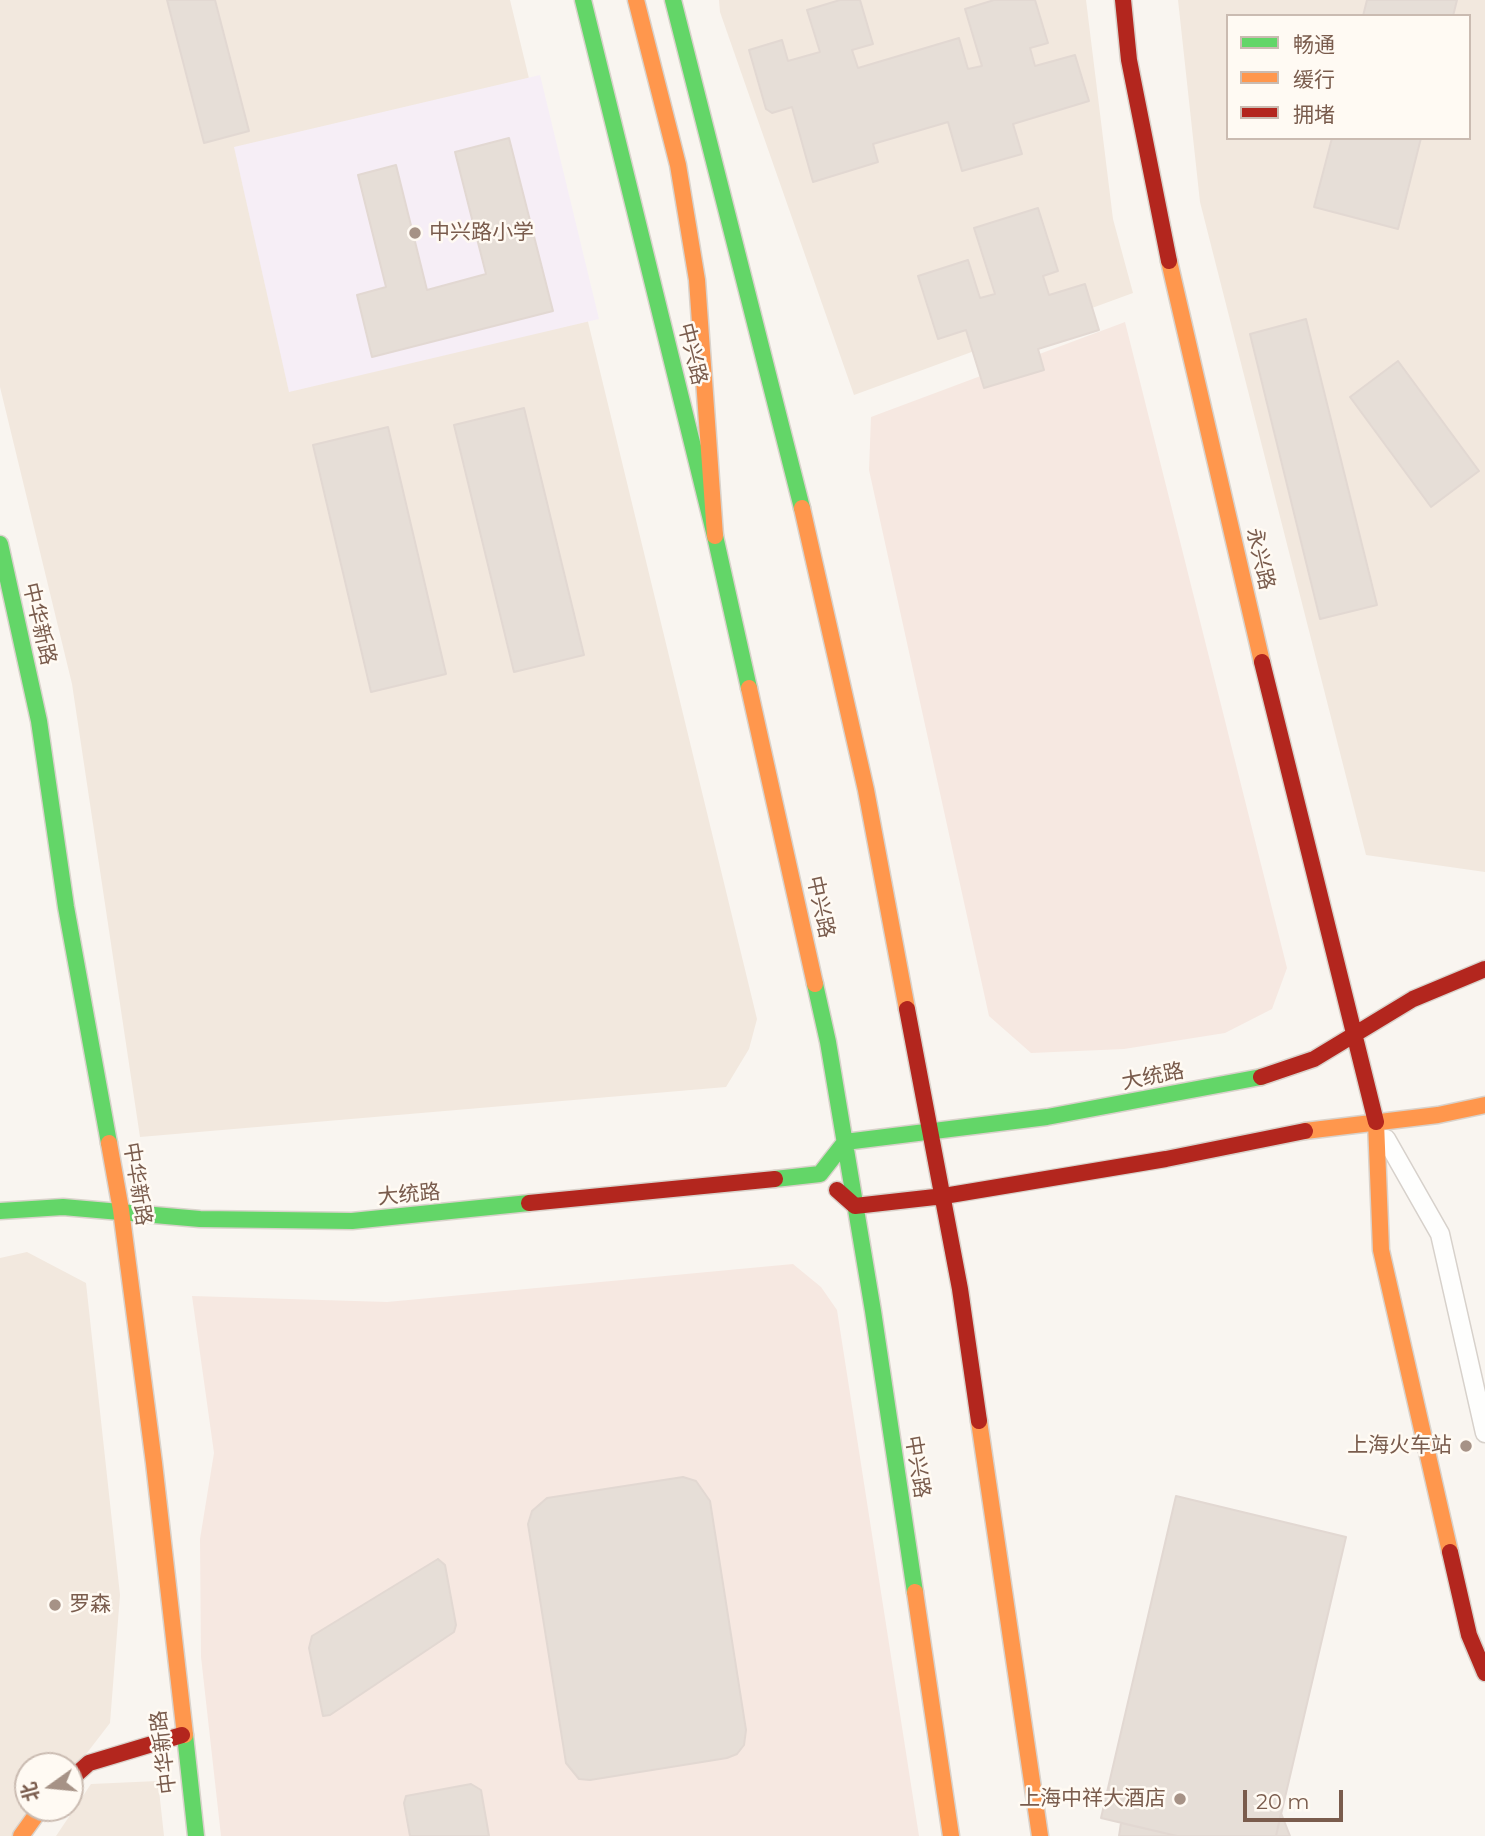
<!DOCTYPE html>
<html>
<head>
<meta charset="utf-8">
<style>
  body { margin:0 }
  #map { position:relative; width:1485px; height:1836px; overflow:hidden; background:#f9f5f0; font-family:Montserrat,"Noto Sans SC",sans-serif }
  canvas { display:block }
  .legend { position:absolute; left:1226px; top:14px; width:245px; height:126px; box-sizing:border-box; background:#fffaf3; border:2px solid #cabbb1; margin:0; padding:9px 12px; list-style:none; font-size:21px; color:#7a5c4d }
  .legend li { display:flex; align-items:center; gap:14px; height:35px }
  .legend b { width:35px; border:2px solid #cabbb1 }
  .north { position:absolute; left:14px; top:1752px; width:70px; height:70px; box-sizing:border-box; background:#fffaf3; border:2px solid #cabbb1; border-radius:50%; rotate:255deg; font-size:19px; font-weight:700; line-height:28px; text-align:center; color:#7a5c4d }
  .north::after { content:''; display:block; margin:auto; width:24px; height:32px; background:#a69286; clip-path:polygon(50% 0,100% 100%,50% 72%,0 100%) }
  .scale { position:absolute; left:1243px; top:1790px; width:100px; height:32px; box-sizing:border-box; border:4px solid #7a5c4d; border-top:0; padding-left:9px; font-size:21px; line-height:24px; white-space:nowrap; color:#7a5c4d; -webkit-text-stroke:5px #fffaf3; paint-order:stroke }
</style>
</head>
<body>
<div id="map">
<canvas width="1485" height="1836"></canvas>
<ul class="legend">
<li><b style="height:9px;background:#63d668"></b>畅通</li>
<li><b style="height:9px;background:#ff974d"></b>缓行</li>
<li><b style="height:9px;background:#b3261e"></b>拥堵</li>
</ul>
<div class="north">北</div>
<div class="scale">20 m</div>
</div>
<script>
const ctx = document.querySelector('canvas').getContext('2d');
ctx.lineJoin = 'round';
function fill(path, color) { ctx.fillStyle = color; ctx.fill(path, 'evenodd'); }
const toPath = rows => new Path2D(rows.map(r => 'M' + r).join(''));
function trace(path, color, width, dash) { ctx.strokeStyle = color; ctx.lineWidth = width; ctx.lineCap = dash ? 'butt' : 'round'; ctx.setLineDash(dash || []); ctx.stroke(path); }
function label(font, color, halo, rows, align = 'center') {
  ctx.font = font + ' Montserrat,"Noto Sans SC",sans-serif'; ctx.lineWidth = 5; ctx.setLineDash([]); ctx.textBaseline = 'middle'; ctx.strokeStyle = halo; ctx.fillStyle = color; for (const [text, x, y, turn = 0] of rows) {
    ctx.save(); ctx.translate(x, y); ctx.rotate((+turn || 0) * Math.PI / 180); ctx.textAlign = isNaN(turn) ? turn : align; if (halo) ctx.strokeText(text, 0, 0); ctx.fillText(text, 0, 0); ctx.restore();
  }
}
fill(toPath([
  [0,0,510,0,757,1019,749,1049,726,1087,140,1137,72,684,0,387],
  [719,0,1086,0,1113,219,1133,293,854,395,720,12],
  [1178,0,1485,0,1485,872,1366,855,1200,202],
  [1228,16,1469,16,1469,138,1228,138],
  [27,1252,86,1283,120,1595,110,1723,70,1775,70,1766,28,1766,28,1808,24,1836,0,1836,0,1258],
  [158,1781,164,1836,56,1836,91,1784]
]), '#f2e8de');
fill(toPath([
  [1125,322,1287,968,1272,1009,1225,1033,1124,1049,1031,1053,989,1016,869,470,871,417],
  [793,1264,821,1287,837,1310,919,1836,221,1836,201,1657,200,1539,214,1453,192,1296,387,1302]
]), '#f6e8e1');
fill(toPath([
  [540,75,599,319,289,392,234,147]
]), '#f6eef6');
const building = toPath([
  [167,0,215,0,249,131,204,143,167,0],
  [840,0,860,0,873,44,852,50,858,68,959,38,968,69,982,66,965,9,994,0,1035,0,1048,43,1030,48,1035,66,1075,55,1089,101,1013,124,1022,154,962,171,948,122,873,144,878,162,813,182,792,107,772,113,766,109,749,50,782,40,788,61,820,52,807,10,840,0],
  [1367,0,1457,0,1453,16,1363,16,1367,0],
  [509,138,553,311,372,357,357,295,386,287,358,175,396,165,427,290,486,274,455,152,509,138],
  [1332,138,1421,138,1398,229,1314,207,1332,138],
  [1038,208,1058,271,1043,276,1049,295,1085,284,1099,330,1038,349,1044,370,984,388,966,330,938,339,918,276,968,260,980,298,995,294,974,228,1038,208],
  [1306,319,1377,605,1320,619,1250,334,1306,319],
  [1398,361,1479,471,1431,507,1350,397,1398,361],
  [524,408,584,655,514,672,454,425,524,408],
  [388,427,446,674,371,692,313,445,388,427],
  [683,1477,696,1481,710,1501,746,1730,744,1745,737,1754,727,1758,590,1780,579,1779,566,1763,528,1524,532,1511,547,1498,683,1477],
  [1176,1496,1346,1537,1276,1836,1177,1836,1101,1818,1176,1496],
  [438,1559,445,1565,456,1625,454,1632,330,1715,323,1716,309,1648,312,1636,438,1559],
  [471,1784,481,1790,489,1836,410,1836,404,1803,406,1796,471,1784],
  [1281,1813,1290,1836,1276,1836,1281,1813],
  [1121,1823,1177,1836,1119,1836,1121,1823]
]);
fill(building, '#e6ded7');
trace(building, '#e2d8d2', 2);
const lane = toPath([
  [1386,1139,1440,1234,1485,1433]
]);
const fast = toPath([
  [583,0,715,536,749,688],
  [673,0,802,508],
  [0,544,39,721,66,907,109,1143],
  [815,984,828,1042,873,1311,915,1592],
  [775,1179,820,1174,845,1142,1047,1117,1261,1077],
  [0,1211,63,1207,200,1219,352,1221,529,1203],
  [185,1735,196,1836]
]);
const slow = toPath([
  [636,0,678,165,697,280,715,536],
  [1169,261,1262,662],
  [802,508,866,790,907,1009],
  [749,688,815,984],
  [1376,1122,1381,1250,1450,1552],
  [1305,1131,1438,1115,1485,1105],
  [109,1143,121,1210,154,1463,185,1735],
  [979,1421,1040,1836],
  [915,1592,951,1836],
  [21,1836,41,1808]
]);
const jam = toPath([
  [1123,0,1129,60,1169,261],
  [1262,662,1376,1122],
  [907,1009,960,1289,979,1421],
  [1261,1077,1314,1059,1413,999,1485,969],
  [837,1190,855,1206,944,1196,1166,1159,1305,1131],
  [529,1203,775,1179],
  [1450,1552,1469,1635,1485,1673],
  [70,1780,89,1763,182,1735]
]);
trace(lane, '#d7d1cb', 21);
trace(fast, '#d9d2cb', 19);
trace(slow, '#d9d2cb', 19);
trace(jam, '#d9d2cb', 19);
trace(lane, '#fefefd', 18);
trace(fast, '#63d668', 16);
trace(slow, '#ff974d', 16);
trace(jam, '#b3261e', 16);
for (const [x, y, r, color] of [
  [415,233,7,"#a69286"],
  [1466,1446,7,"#a69286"],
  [55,1605,7,"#a69286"],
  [1180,1799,7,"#a69286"]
]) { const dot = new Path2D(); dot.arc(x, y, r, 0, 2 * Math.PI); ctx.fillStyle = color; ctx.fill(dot); trace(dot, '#fffaf3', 2.5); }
label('21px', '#7a5c4d', '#fffaf3', [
  ["中兴路小学",429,233],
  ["上海火车站",1452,1446,"right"],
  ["罗森",69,1605],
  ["上海中祥大酒店",1166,1799,"right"]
], 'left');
label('21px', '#7a5c4d', '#fffaf3', [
  ["中兴路",692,354,76],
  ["永兴路",1260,559,77],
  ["中华新路",39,624,77],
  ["中兴路",820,907,78],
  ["大统路",1153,1077,-11],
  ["中华新路",137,1184,81],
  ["大统路",409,1195,-5],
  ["中兴路",917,1467,81],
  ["中华新路",164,1752,-97]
]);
</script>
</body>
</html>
